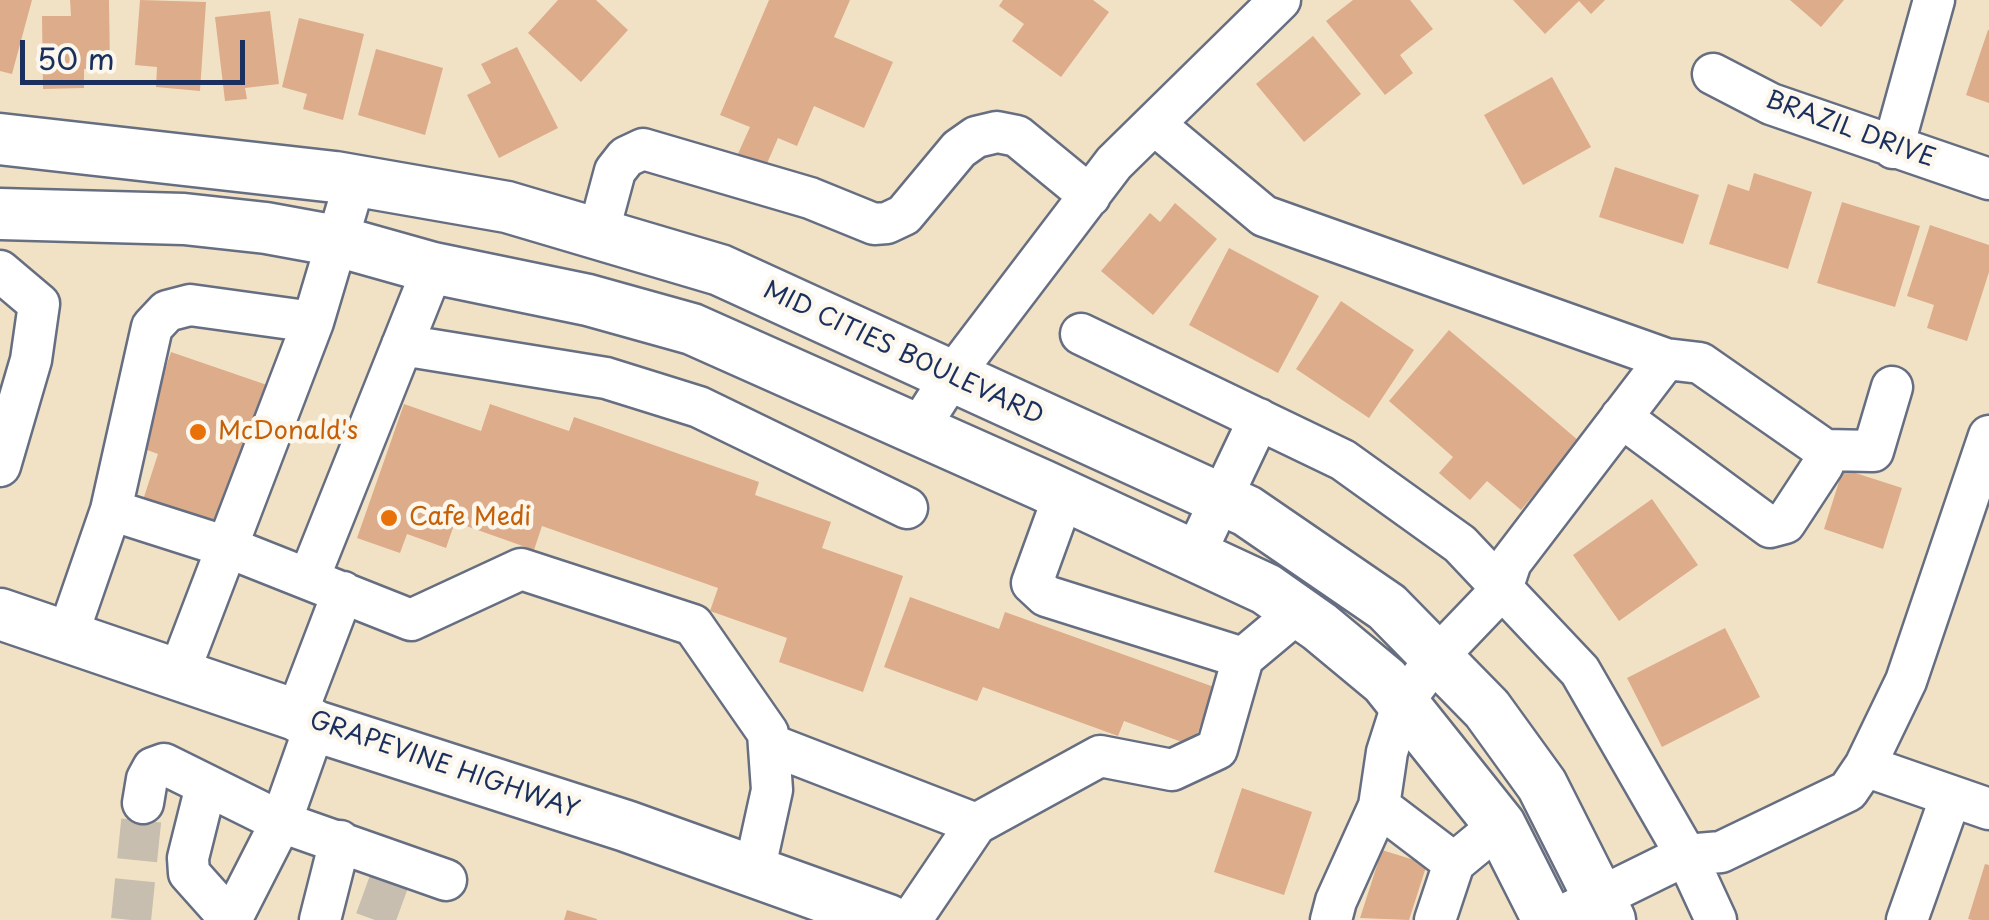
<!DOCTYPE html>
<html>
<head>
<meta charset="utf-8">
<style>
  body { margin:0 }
  #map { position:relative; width:1989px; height:920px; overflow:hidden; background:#f2e2c5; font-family:"Playpen Sans",sans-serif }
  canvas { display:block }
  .scale { position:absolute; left:20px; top:40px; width:225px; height:45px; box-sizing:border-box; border:5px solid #1b2f5e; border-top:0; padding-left:12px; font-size:30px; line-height:35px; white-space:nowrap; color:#1b2f5e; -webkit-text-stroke:8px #fbf7ec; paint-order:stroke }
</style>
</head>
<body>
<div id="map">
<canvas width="1989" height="920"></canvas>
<div class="scale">50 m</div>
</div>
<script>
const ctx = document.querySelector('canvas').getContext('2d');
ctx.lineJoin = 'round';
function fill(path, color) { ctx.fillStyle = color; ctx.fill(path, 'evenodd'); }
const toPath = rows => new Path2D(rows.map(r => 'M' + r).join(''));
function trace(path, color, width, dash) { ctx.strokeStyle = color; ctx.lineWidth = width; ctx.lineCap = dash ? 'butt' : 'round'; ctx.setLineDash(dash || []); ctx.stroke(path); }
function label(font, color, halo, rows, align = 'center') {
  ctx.font = font + ' "Playpen Sans",sans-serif'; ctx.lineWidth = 9; ctx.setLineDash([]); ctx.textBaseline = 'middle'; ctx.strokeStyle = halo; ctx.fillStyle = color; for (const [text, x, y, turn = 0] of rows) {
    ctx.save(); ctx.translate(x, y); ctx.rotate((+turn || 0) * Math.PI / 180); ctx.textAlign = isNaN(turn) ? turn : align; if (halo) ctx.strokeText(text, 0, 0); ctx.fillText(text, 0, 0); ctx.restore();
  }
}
fill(toPath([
  [0,0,32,0,12,74,0,71],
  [70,0,109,0,110,68,84,69,84,88,43,89,42,16,71,16],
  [140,0,206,2,200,91,156,87,157,67,135,65],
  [558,0,596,0,628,30,581,82,528,33],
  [769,0,850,0,834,37,893,62,864,128,814,106,797,146,778,138,765,168,737,156,750,127,720,115],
  [1003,0,1093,0,1109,12,1061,77,1012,41,1024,24,999,6],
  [1353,0,1410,0,1433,29,1400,55,1413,73,1385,95,1326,21],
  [1513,0,1605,0,1591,14,1579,1,1545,34],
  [1790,0,1844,0,1821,27],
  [270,11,279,84,245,88,247,99,225,101,215,17],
  [299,18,364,34,343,120,303,109,307,94,282,87],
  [1988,30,1989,30,1989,103,1966,95],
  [1313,36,1361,94,1304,142,1256,84],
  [517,47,558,128,499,158,467,95,491,83,481,64],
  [376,49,443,68,425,135,358,115],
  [1552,77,1591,147,1523,185,1484,115],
  [1615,167,1699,195,1683,244,1599,217],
  [1754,173,1812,192,1788,269,1709,244,1728,184,1749,191],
  [1842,202,1920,226,1895,307,1817,283],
  [1175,203,1217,239,1153,315,1101,271,1150,213,1160,222],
  [1930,225,1989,245,1989,272,1967,341,1927,328,1934,305,1907,296],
  [1229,248,1319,296,1278,373,1189,325],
  [1341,301,1414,350,1369,418,1296,369],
  [1449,330,1579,441,1521,510,1487,481,1470,500,1439,473,1453,457,1389,401],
  [171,352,267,385,220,526,143,500,158,454,139,447],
  [404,404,481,431,490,404,569,431,574,417,759,482,755,495,831,522,822,548,903,576,863,692,779,662,787,638,710,611,718,588,542,526,534,550,455,522,446,548,407,534,400,553,357,538],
  [1843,469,1902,488,1883,549,1824,529],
  [1652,499,1698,565,1619,621,1573,555],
  [910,597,999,629,1005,612,1214,687,1193,746,1124,721,1118,736,983,687,977,701,884,667],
  [1725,628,1760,697,1662,747,1627,678],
  [1242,788,1312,812,1284,895,1214,872],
  [1382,850,1427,864,1409,920,1360,918],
  [1985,864,1989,865,1989,920,1972,920,1968,919],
  [567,910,597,919,597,920,564,920]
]), '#ddac8a');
trace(toPath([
  [131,920,143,803],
  [375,920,390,879]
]), '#c7beb0', 40, [40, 20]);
const minor = toPath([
  [1713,74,1771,104,1989,179],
  [1154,124,1264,216,1666,359,1511,562,1502,589,1436,658,1403,702,1387,752,1379,806,1336,901,1331,920],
  [1893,148,1934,0],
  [598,234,615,171,626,157,643,149,810,198,874,224,887,223,904,215,959,149,976,137,997,132,1017,136,1090,196],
  [0,271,39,304,31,360,0,466],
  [1081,334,1343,460,1460,544,1580,671,1686,855,1716,920],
  [402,345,606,378,699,407,907,508],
  [1621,417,1770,527,1785,523,1823,465,1825,450,1700,363,1666,359],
  [918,429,952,376,1114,163,1280,0],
  [1825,450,1873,451,1892,387],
  [1064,495,1032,583,1046,596,1243,658],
  [111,510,227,547,411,620,521,569,693,625,768,733,772,790,754,872],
  [1194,556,1259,419],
  [309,578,433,268],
  [67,637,111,510,152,327,167,311,190,305,313,322],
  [178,675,313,322,355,181],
  [296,715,343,592],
  [769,744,976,824],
  [1865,766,1989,809],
  [206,786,188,858,189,873,231,920],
  [143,803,147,779,153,768,164,764,281,822,446,880],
  [1379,806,1454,863,1500,825],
  [231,920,281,822,315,726],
  [320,920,340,841],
  [911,920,976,824,1100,756,1172,770,1217,749,1243,658,1298,612],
  [1435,920,1454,863],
  [1554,920,1686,855,1721,852,1848,791,1865,766,1906,681,1989,436],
  [1907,920,1951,796]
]);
const major = toPath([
  [0,139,335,177,507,207,720,270,1247,511,1387,607,1487,709,1542,785,1610,920],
  [0,214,184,219,266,228,337,241,433,268,588,300,692,329,1042,485,1266,589,1320,627,1385,681,1500,825,1548,920],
  [0,614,296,715,315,726,626,826,888,920]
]);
trace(minor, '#666e82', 45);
trace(major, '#666e82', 55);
trace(minor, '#fff', 40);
trace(major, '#fff', 50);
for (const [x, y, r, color] of [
  [198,432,10,"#e8710a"],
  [389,518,10,"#e8710a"]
]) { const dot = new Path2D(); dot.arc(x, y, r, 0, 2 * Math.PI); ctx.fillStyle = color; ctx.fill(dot); trace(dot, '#fbf7ec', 4); }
label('25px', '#1b2f5e', '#fbf7ec', [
  ["BRAZIL DRIVE",1850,130,20],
  ["MID CITIES BOULEVARD",903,354,25],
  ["GRAPEVINE HIGHWAY",444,766,19]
]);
label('25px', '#c56008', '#fbf7ec', [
  ["McDonald's",218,432],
  ["Cafe Medi",409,518]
], 'left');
</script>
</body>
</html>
